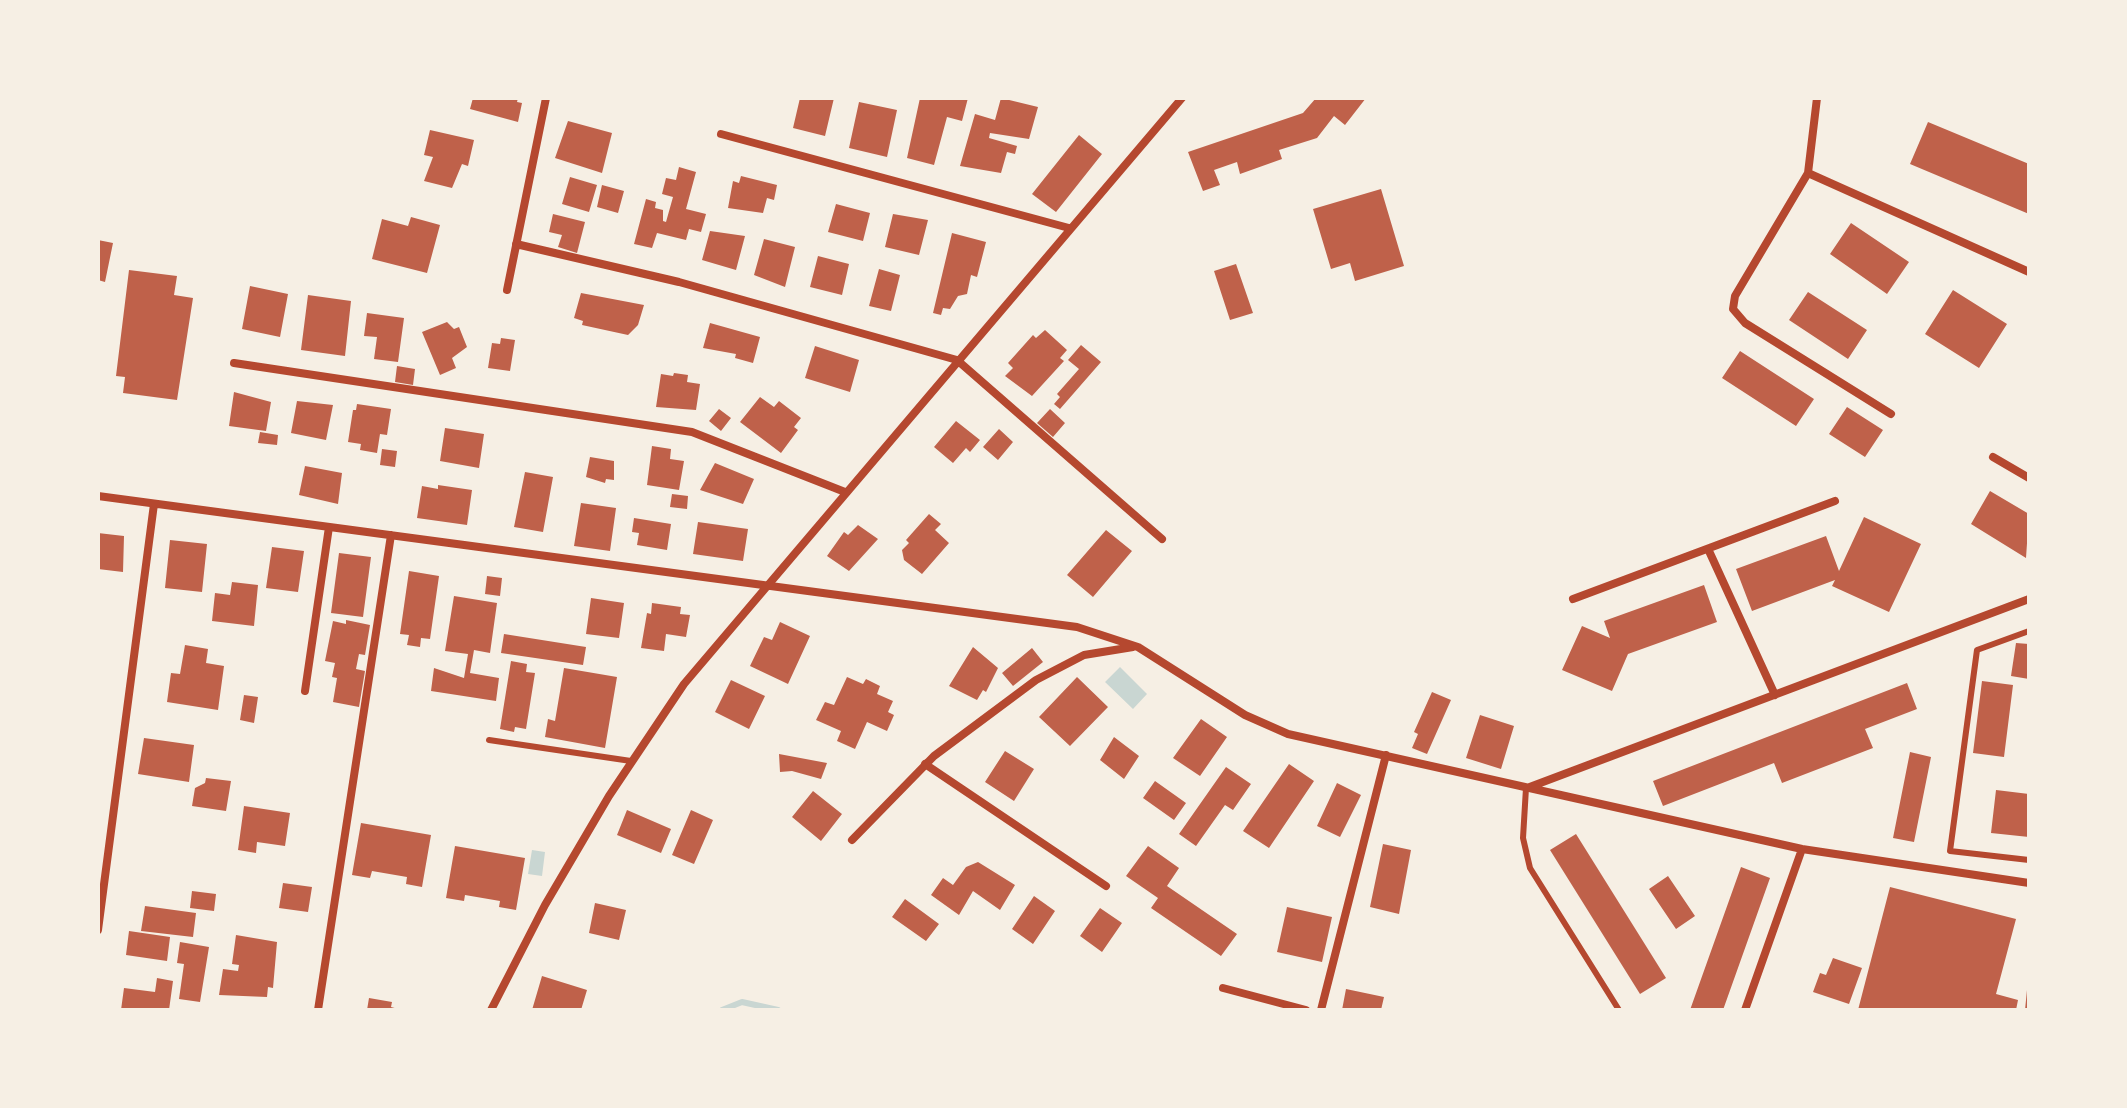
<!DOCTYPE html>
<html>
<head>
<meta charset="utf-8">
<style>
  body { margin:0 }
  #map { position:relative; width:2127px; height:1108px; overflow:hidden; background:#f6efe4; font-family:"Varela Round",sans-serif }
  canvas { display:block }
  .frame { position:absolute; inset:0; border:100px solid #f6efe4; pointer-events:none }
</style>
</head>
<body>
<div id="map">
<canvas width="2127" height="1108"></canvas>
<div class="frame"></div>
</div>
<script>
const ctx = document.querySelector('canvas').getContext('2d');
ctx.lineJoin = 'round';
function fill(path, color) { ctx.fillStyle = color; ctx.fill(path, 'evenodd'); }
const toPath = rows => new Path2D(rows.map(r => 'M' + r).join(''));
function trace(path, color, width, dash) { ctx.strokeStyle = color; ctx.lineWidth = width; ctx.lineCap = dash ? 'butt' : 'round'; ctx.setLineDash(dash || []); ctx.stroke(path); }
fill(toPath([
  [1120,667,1147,694,1133,709,1105,682],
  [532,850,545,852,542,876,528,874]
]), '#c9d6d2');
trace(toPath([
  [722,1010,742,1002,778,1010]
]), '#c9d6d2', 6);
fill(toPath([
  [473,98,518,98,517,102,522,103,518,122,470,109],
  [800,98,834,98,825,136,793,128],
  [920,98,968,98,962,121,947,117,934,165,907,158],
  [1001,98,1038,107,1029,139,990,133,989,138,1017,146,1015,154,1007,152,1001,173,960,166,975,114,995,120],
  [1316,98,1366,98,1345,125,1334,116,1317,138,1279,150,1282,159,1240,174,1237,162,1214,170,1220,185,1203,191,1188,152,1303,113],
  [859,102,897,110,887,157,849,148],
  [568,121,612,133,602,173,555,158],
  [1928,122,2029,164,2029,214,1910,164],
  [430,130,474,140,468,166,462,164,452,188,424,181,433,157,424,155],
  [1079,135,1102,154,1056,212,1032,194],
  [679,167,696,172,686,209,706,214,701,232,689,229,686,240,657,233,652,248,634,244,646,199,656,202,655,208,663,210,663,221,666,222,673,197,662,194,666,178,676,180],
  [741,176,777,185,774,200,767,198,763,213,728,208,733,181,739,183],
  [570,177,597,185,589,212,562,204],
  [602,185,624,191,618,213,597,207],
  [1381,189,1404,266,1355,281,1350,263,1331,269,1313,209],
  [836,204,870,213,863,241,828,232],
  [553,214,585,222,577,253,558,247,562,235,549,232],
  [893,214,928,220,919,255,885,247],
  [411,217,440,225,427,273,372,259,382,219,408,226],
  [1851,223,1909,262,1887,294,1830,254],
  [710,231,745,236,736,270,702,260],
  [952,233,986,242,977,277,971,275,967,294,958,296,950,309,943,308,941,315,933,313],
  [764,239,795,247,785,287,754,275],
  [98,240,113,243,105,282,98,280],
  [818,256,849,264,842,295,810,287],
  [1236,264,1253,313,1230,320,1214,271],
  [879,269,900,275,891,311,869,306],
  [129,270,177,276,174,295,193,298,177,400,123,393,125,377,116,376],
  [250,286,288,294,280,337,242,329],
  [1953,290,2007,324,1979,368,1925,334],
  [1808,292,1867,330,1848,359,1789,320],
  [581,293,644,305,638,325,628,335,582,325,583,321,574,318],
  [308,295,351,301,345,356,301,350],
  [367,313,404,318,398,362,374,359,377,337,364,336],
  [447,322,454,329,459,327,467,347,452,358,456,368,440,375,422,332],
  [710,323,760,337,753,363,735,358,736,354,703,348],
  [1045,330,1067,350,1060,358,1064,361,1032,396,1005,376,1013,368,1008,363,1033,335,1036,338],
  [501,338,515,340,510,371,488,368,492,343,500,344],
  [1081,345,1101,362,1060,409,1054,404,1060,397,1057,394,1079,369,1068,360],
  [815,346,859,360,850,392,805,378],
  [1740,351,1814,399,1796,426,1722,378],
  [397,366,415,369,413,385,395,382],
  [674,373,688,375,687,382,700,384,696,410,656,407,661,374,673,376],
  [234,392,271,402,266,431,229,426],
  [760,397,774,407,779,401,801,418,794,427,798,430,781,453,740,422],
  [297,401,333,405,326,440,291,433],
  [357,404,391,409,387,435,380,434,377,453,360,450,361,444,348,442,353,410,356,410],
  [1847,407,1883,430,1865,457,1829,434],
  [719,409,731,418,721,431,709,421],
  [1050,409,1065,423,1053,437,1037,423],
  [956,421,980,440,970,452,966,448,953,463,934,447],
  [445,428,484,434,479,468,440,461],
  [999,429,1013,442,998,460,983,447],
  [260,432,278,435,277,445,258,443],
  [652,446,671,449,670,459,684,461,679,490,647,485],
  [382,449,397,451,395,467,380,465],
  [590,457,614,461,614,480,606,479,605,483,586,477],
  [715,463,754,479,743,504,700,490],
  [305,466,342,473,338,504,299,495],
  [525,472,553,477,543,532,514,527],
  [438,485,472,490,467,525,417,518,422,486,438,489],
  [1990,491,2029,514,2026,558,1971,524],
  [672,494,688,496,687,509,670,507],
  [581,503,616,508,610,551,574,546],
  [929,514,941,524,935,530,949,543,922,574,904,560,902,550,909,543,906,540],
  [1864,517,1921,544,1889,612,1832,586,1835,580,1752,611,1736,569,1826,536,1839,571],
  [634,518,671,524,667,550,637,545,639,533,632,532],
  [698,522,748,529,743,561,693,554],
  [858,525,878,539,849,571,827,556,844,532,848,535],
  [1106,530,1132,551,1093,597,1067,575],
  [98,533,124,536,123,572,98,569],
  [170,540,207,544,202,592,165,588],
  [272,547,304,551,298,592,266,588],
  [339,553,371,557,363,617,331,613],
  [409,571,439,576,430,639,421,638,420,647,407,645,409,635,400,634],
  [487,576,502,578,500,596,485,594],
  [232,582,258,585,254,626,212,621,215,593,230,595],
  [1704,585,1717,622,1628,654,1612,691,1562,670,1582,626,1610,638,1604,621],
  [454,596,497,603,490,653,474,650,470,673,499,678,496,701,431,691,434,668,464,678,468,654,445,651],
  [591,598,624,603,619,638,586,634],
  [652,603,681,607,680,614,690,615,686,637,666,634,664,651,641,648,647,613,651,614],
  [346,620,370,625,365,655,359,654,356,669,365,671,359,707,333,702,337,678,332,677,335,663,325,661,333,621,346,624],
  [780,622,810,636,788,684,750,666,764,637,772,640],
  [504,634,586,647,583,665,501,653],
  [2016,643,2029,644,2029,679,2011,676],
  [185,645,208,649,206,663,224,666,218,710,167,702,171,673,180,674],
  [973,647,998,668,986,692,983,690,977,700,949,686],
  [1032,648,1043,662,1013,686,1002,673],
  [511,661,527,664,526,672,535,673,526,729,515,727,514,732,500,729],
  [564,668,617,677,605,748,545,737,548,719,555,721],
  [847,677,863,684,866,679,880,686,877,694,893,701,888,712,894,715,887,731,867,722,855,749,837,741,841,731,816,720,825,702,834,705],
  [1077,677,1108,707,1070,746,1039,717],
  [731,680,765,696,749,729,715,712],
  [1982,681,2013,685,2004,757,1973,753],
  [1907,683,1917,709,1865,729,1873,748,1782,783,1774,763,1663,806,1653,781],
  [1432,692,1451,700,1427,754,1412,748,1418,734,1414,732],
  [244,695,258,697,254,723,240,720],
  [1480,715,1514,726,1501,769,1466,758],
  [1201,719,1227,737,1200,776,1173,758],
  [1114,737,1139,756,1124,779,1100,760],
  [144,738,194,745,189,782,138,774],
  [1005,751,1034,769,1014,801,985,782],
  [1910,752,1931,757,1914,842,1893,838],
  [779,754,827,763,821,779,792,771,780,772],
  [1289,764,1314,781,1269,848,1243,831],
  [1226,767,1251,784,1233,810,1225,805,1196,846,1179,834],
  [206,778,231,781,226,811,192,806,195,788,205,783],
  [1155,781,1186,803,1174,820,1143,798],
  [1337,783,1361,795,1340,837,1317,826],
  [1996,790,2029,794,2029,837,1991,833],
  [813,791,842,814,821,841,792,817],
  [244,806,290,813,285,846,257,842,256,853,238,850],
  [627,810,671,829,661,853,617,835],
  [691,810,713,820,694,864,672,855],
  [361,823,431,835,422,887,406,884,407,877,372,871,370,878,352,875],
  [1576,834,1666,978,1640,994,1550,850],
  [1383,844,1411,850,1399,914,1370,907],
  [455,846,525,858,516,910,499,907,500,901,465,895,464,901,446,898],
  [1148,846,1179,868,1167,886,1237,934,1221,956,1151,908,1158,898,1126,876],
  [978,862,1015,885,1000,910,973,891,959,915,931,895,943,878,953,885,966,867],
  [1741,867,1770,878,1723,1010,1690,1010],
  [1668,876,1695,916,1676,929,1649,889],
  [283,883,312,887,308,912,279,908],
  [1890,887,2016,919,1996,994,2018,1000,2016,1010,1858,1010],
  [192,891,216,894,214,911,190,908],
  [1034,896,1055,911,1033,944,1012,929],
  [905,899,939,924,926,941,892,917],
  [595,903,626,910,619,940,589,933],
  [145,906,196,913,193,937,141,931],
  [1287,907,1332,917,1322,962,1277,952],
  [1100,908,1122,923,1102,952,1080,936],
  [129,931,170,937,167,961,126,955],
  [236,935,277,942,273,988,268,987,267,997,219,995,223,969,238,971,239,965,232,964],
  [180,942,209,947,200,1002,179,999,184,964,177,963],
  [1833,958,1862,968,1849,1004,1813,992,1820,973,1826,975],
  [542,976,587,990,581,1010,532,1010],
  [157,978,173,981,169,1010,121,1010,124,988,155,992],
  [1346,989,1384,997,1381,1010,1342,1010],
  [2027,990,2029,1010,2025,1010],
  [369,998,392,1002,391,1007,402,1010,367,1010]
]), '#bf614a');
trace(toPath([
  [2029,631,1977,650,1950,851,2029,860],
  [489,740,631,761],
  [1526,788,1523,838,1530,868,1619,1010]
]), '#b5482f', 6);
trace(toPath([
  [1817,98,1808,173,1735,296,1733,309,1745,323,1891,414],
  [721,134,1069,228],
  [1808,173,2029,272],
  [516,244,679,282,957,360,1162,539],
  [507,290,546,98],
  [234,363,692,432,845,492],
  [1993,457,2029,478],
  [98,496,1077,627,1138,647,1245,715,1288,734,1802,849,2029,883],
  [1709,551,1775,695],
  [1573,599,1835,501],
  [305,691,329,527],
  [925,764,1106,886],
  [1527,788,2029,599],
  [852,840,934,756,1036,680,1084,655,1133,647],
  [98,930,154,504],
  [1223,988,1306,1010],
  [318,1010,391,535],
  [491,1010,545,905,609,796,684,684,1182,98],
  [1321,1010,1386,755],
  [1745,1010,1802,849]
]), '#b5482f', 8);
</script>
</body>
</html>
